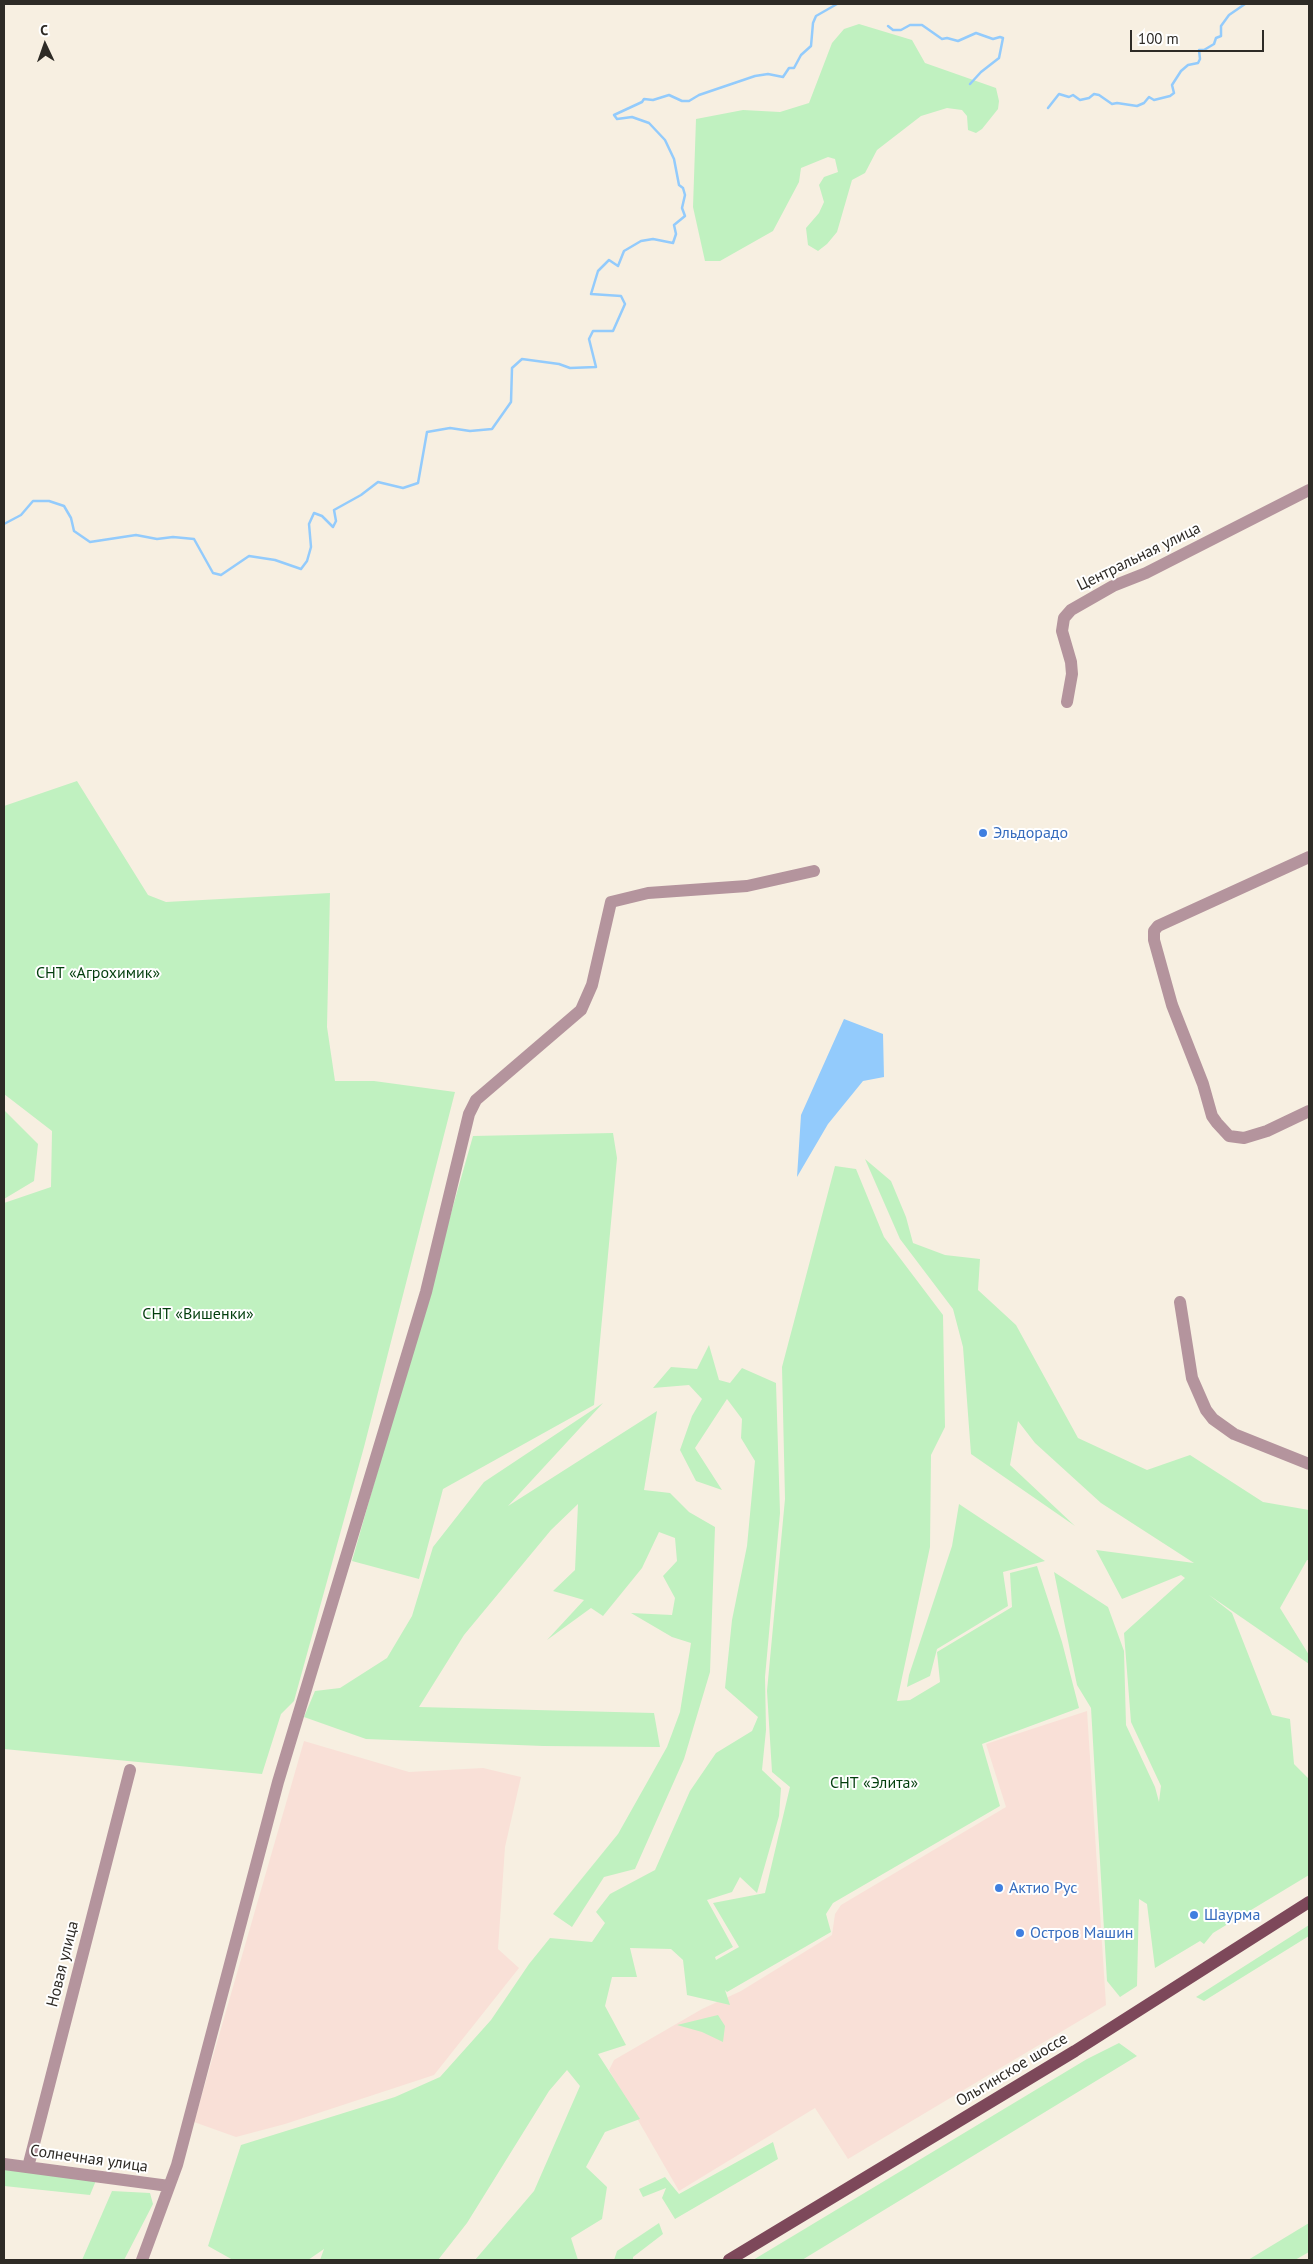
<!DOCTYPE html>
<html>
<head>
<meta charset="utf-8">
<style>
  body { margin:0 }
  #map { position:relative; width:1313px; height:2264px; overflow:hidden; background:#f7efe1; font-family:"PT Sans",sans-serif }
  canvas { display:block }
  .frame { position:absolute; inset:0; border:5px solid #2e2b26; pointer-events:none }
  .north { position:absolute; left:20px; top:20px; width:50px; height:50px; -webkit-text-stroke:4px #fff; paint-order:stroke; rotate:357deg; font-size:14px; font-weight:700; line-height:20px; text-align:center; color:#2e2b26 }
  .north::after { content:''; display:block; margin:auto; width:18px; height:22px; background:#2e2b26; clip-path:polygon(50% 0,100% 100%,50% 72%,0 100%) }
  .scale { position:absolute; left:1130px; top:30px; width:134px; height:22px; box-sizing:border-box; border:2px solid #2e2b26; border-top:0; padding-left:6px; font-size:15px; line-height:18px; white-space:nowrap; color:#2e2b26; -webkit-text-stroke:4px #fff; paint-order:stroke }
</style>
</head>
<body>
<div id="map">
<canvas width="1313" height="2264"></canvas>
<div class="frame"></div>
<div class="north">С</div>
<div class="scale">100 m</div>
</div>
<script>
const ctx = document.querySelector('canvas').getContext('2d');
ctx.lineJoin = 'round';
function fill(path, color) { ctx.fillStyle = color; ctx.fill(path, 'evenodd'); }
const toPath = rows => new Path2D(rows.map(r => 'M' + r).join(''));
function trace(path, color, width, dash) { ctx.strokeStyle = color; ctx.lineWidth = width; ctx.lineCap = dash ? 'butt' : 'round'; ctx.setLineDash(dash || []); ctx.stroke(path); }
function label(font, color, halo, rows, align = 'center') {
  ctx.font = font + ' "PT Sans",sans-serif'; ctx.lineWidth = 4; ctx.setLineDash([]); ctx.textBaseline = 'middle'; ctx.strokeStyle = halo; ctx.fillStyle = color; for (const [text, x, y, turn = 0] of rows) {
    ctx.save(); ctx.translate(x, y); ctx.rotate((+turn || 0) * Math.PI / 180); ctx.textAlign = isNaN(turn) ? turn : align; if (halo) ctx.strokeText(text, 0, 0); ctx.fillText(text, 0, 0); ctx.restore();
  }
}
fill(toPath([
  [1087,1711,1106,2005,848,2159,815,2108,679,2191,609,2070,614,2060,702,2009,741,1991,832,1935,835,1914,841,1905,1006,1807,986,1744],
  [304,1741,409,1772,483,1768,521,1777,505,1847,498,1949,519,1968,434,2075,285,2124,236,2137,194,2122]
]), '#f9e0d7');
fill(toPath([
  [859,24,912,40,925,63,996,88,999,101,998,109,982,129,976,133,968,130,967,116,962,110,947,108,921,116,877,150,865,173,852,180,837,232,827,244,818,251,808,245,806,228,819,213,824,202,819,185,824,177,838,172,835,159,828,157,801,168,799,182,773,231,720,261,705,261,693,207,696,119,743,110,780,112,809,103,832,43,844,29],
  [77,781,148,895,166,902,330,893,327,1027,335,1081,374,1081,455,1092,364,1447,294,1701,281,1714,262,1774,4,1749,4,1203,51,1187,52,1131,4,1094,4,806],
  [4,1110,38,1144,34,1181,4,1199],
  [613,1133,617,1158,594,1405,443,1489,419,1579,352,1561,473,1136],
  [865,1159,891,1181,906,1217,913,1243,945,1255,980,1259,978,1290,1016,1325,1078,1438,1147,1470,1190,1455,1263,1502,1309,1510,1309,1560,1307,1560,1280,1608,1309,1655,1309,1664,1209,1595,1232,1613,1272,1715,1290,1719,1294,1764,1309,1779,1309,1875,1213,1933,1204,1944,1200,1941,1155,1968,1147,1904,1139,1899,1137,1986,1120,1997,1107,1981,1091,1708,1077,1685,1054,1572,1108,1607,1124,1651,1126,1725,1155,1787,1159,1802,1161,1786,1131,1722,1124,1633,1185,1578,1181,1575,1122,1599,1096,1550,1194,1563,1101,1503,1035,1443,1018,1421,1010,1465,1075,1526,971,1454,963,1347,953,1309,900,1239],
  [835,1166,856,1169,884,1237,943,1315,945,1427,931,1455,930,1547,897,1701,910,1700,940,1682,937,1652,1012,1607,1010,1573,1037,1566,1062,1642,1079,1708,982,1744,1000,1806,833,1903,826,1914,831,1932,727,1992,725,1990,730,2005,687,1995,683,1960,671,1949,630,1948,637,1977,612,1977,605,2006,626,2045,598,2054,640,2119,605,2132,586,2167,607,2187,602,2219,571,2238,578,2260,475,2260,534,2191,580,2086,567,2070,549,2091,467,2223,438,2260,320,2260,324,2249,308,2260,233,2260,208,2246,241,2145,395,2097,440,2077,491,2020,529,1964,550,1938,592,1942,605,1923,596,1912,610,1894,655,1870,690,1791,716,1753,752,1731,758,1717,725,1688,732,1620,747,1546,755,1461,741,1438,742,1419,727,1399,695,1448,722,1490,696,1481,680,1450,692,1416,702,1399,689,1385,653,1388,671,1367,697,1369,709,1345,719,1380,730,1383,742,1368,776,1383,780,1513,765,1677,766,1730,762,1770,781,1788,779,1816,757,1893,740,1877,732,1892,707,1900,733,1947,715,1957,716,1960,739,1947,713,1903,765,1893,790,1787,772,1772,767,1691,785,1499,782,1367],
  [603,1403,508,1506,657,1411,644,1490,670,1493,689,1512,715,1527,710,1672,684,1759,635,1869,604,1877,572,1927,553,1914,618,1834,667,1747,680,1712,691,1643,672,1637,631,1613,672,1615,675,1598,663,1576,677,1561,675,1538,659,1532,642,1568,603,1616,591,1608,547,1640,584,1600,553,1591,575,1570,578,1504,551,1530,464,1635,419,1707,654,1713,660,1747,543,1746,366,1739,304,1717,315,1691,340,1688,387,1658,412,1616,433,1547,484,1482],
  [959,1504,1045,1561,1003,1572,1008,1606,937,1649,930,1676,907,1687,909,1675,952,1546],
  [1309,1925,1309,1936,1204,2001,1196,1997],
  [718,2015,725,2026,723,2042,702,2032,677,2025],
  [1119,2043,1137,2056,802,2260,753,2260,1087,2059],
  [773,2142,778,2159,675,2219,662,2198,666,2188,643,2197,639,2189,665,2177,679,2194],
  [4,2169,97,2178,90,2195,4,2186],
  [112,2191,150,2193,153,2204,124,2260,82,2260],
  [659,2223,663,2234,633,2257,633,2260,614,2260,617,2251],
  [1309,2223,1309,2252,1295,2260,1248,2260]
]), '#c0f1c0');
fill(toPath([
  [844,1019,883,1034,884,1077,863,1081,828,1124,797,1177,801,1115]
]), '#93cbfc');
trace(toPath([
  [888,26,893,30,901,30,910,25,922,25,942,39,947,38,958,41,976,33,993,39,1000,37,1003,38,999,58,981,72,970,84],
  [1048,108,1059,94,1069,97,1073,95,1080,100,1089,98,1094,94,1099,95,1112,104,1117,103,1137,106,1144,103,1149,97,1154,100,1170,96,1174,93,1172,85,1181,71,1188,65,1198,63,1200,59,1199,50,1204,50,1214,44,1216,38,1221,36,1221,26,1229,15,1245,4],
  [4,524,21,515,33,501,49,501,64,506,71,518,74,531,90,542,136,535,157,539,173,537,194,539,213,573,221,575,249,556,275,560,301,569,307,561,311,547,309,524,314,513,322,516,333,527,336,521,334,510,361,495,378,482,403,488,418,483,427,432,450,428,470,431,492,429,511,402,512,368,522,359,559,364,570,368,596,367,589,339,593,331,613,331,625,304,621,296,591,294,598,271,609,260,618,266,624,251,641,241,653,239,673,243,676,234,674,225,685,216,682,208,685,195,683,188,679,185,674,159,665,140,649,123,632,117,617,119,614,115,642,102,644,99,653,100,669,95,682,101,689,101,699,95,755,76,768,74,783,77,789,68,794,68,801,55,811,46,813,23,816,16,837,4]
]), '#93cbfc', 2.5);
trace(toPath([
  [1067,702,1072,674,1071,662,1062,631,1064,618,1071,610,1113,586,1146,573,1309,490],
  [1309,857,1158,926,1154,931,1154,940,1172,1005,1203,1084,1212,1116,1217,1123,1229,1136,1244,1138,1267,1131,1309,1111],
  [1180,1302,1192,1378,1206,1410,1213,1419,1234,1434,1309,1464],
  [4,2164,169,2186],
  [28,2167,130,1770],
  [142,2260,177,2165,278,1782,426,1292,469,1114,476,1100,581,1010,592,985,611,902,648,893,747,886,814,871]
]), '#b4949d', 12);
trace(toPath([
  [729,2260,1075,2051,1309,1902]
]), '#7d485a', 12);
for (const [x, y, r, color] of [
  [983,833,5,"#3f7fe0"],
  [999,1888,5,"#3f7fe0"],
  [1194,1915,5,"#3f7fe0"],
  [1020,1933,5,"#3f7fe0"]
]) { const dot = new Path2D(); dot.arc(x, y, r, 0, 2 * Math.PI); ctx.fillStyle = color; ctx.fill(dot); trace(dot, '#fff', 2); }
label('16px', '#2e2b26', '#fff', [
  ["Центральная улица",1139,557,-26],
  ["Новая улица",63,1964,-76],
  ["Ольгинское шоссе",1012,2070,-31],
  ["Солнечная улица",89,2159,8]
]);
label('16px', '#366cbe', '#fff', [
  ["Эльдорадо",993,833],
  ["Актио Рус",1009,1888],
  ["Шаурма",1204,1915],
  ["Остров Машин",1030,1933]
], 'left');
label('16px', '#033e0d', '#fff', [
  ["СНТ «Агрохимик»",98,973],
  ["СНТ «Вишенки»",198,1314],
  ["СНТ «Элита»",874,1783]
]);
</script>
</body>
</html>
